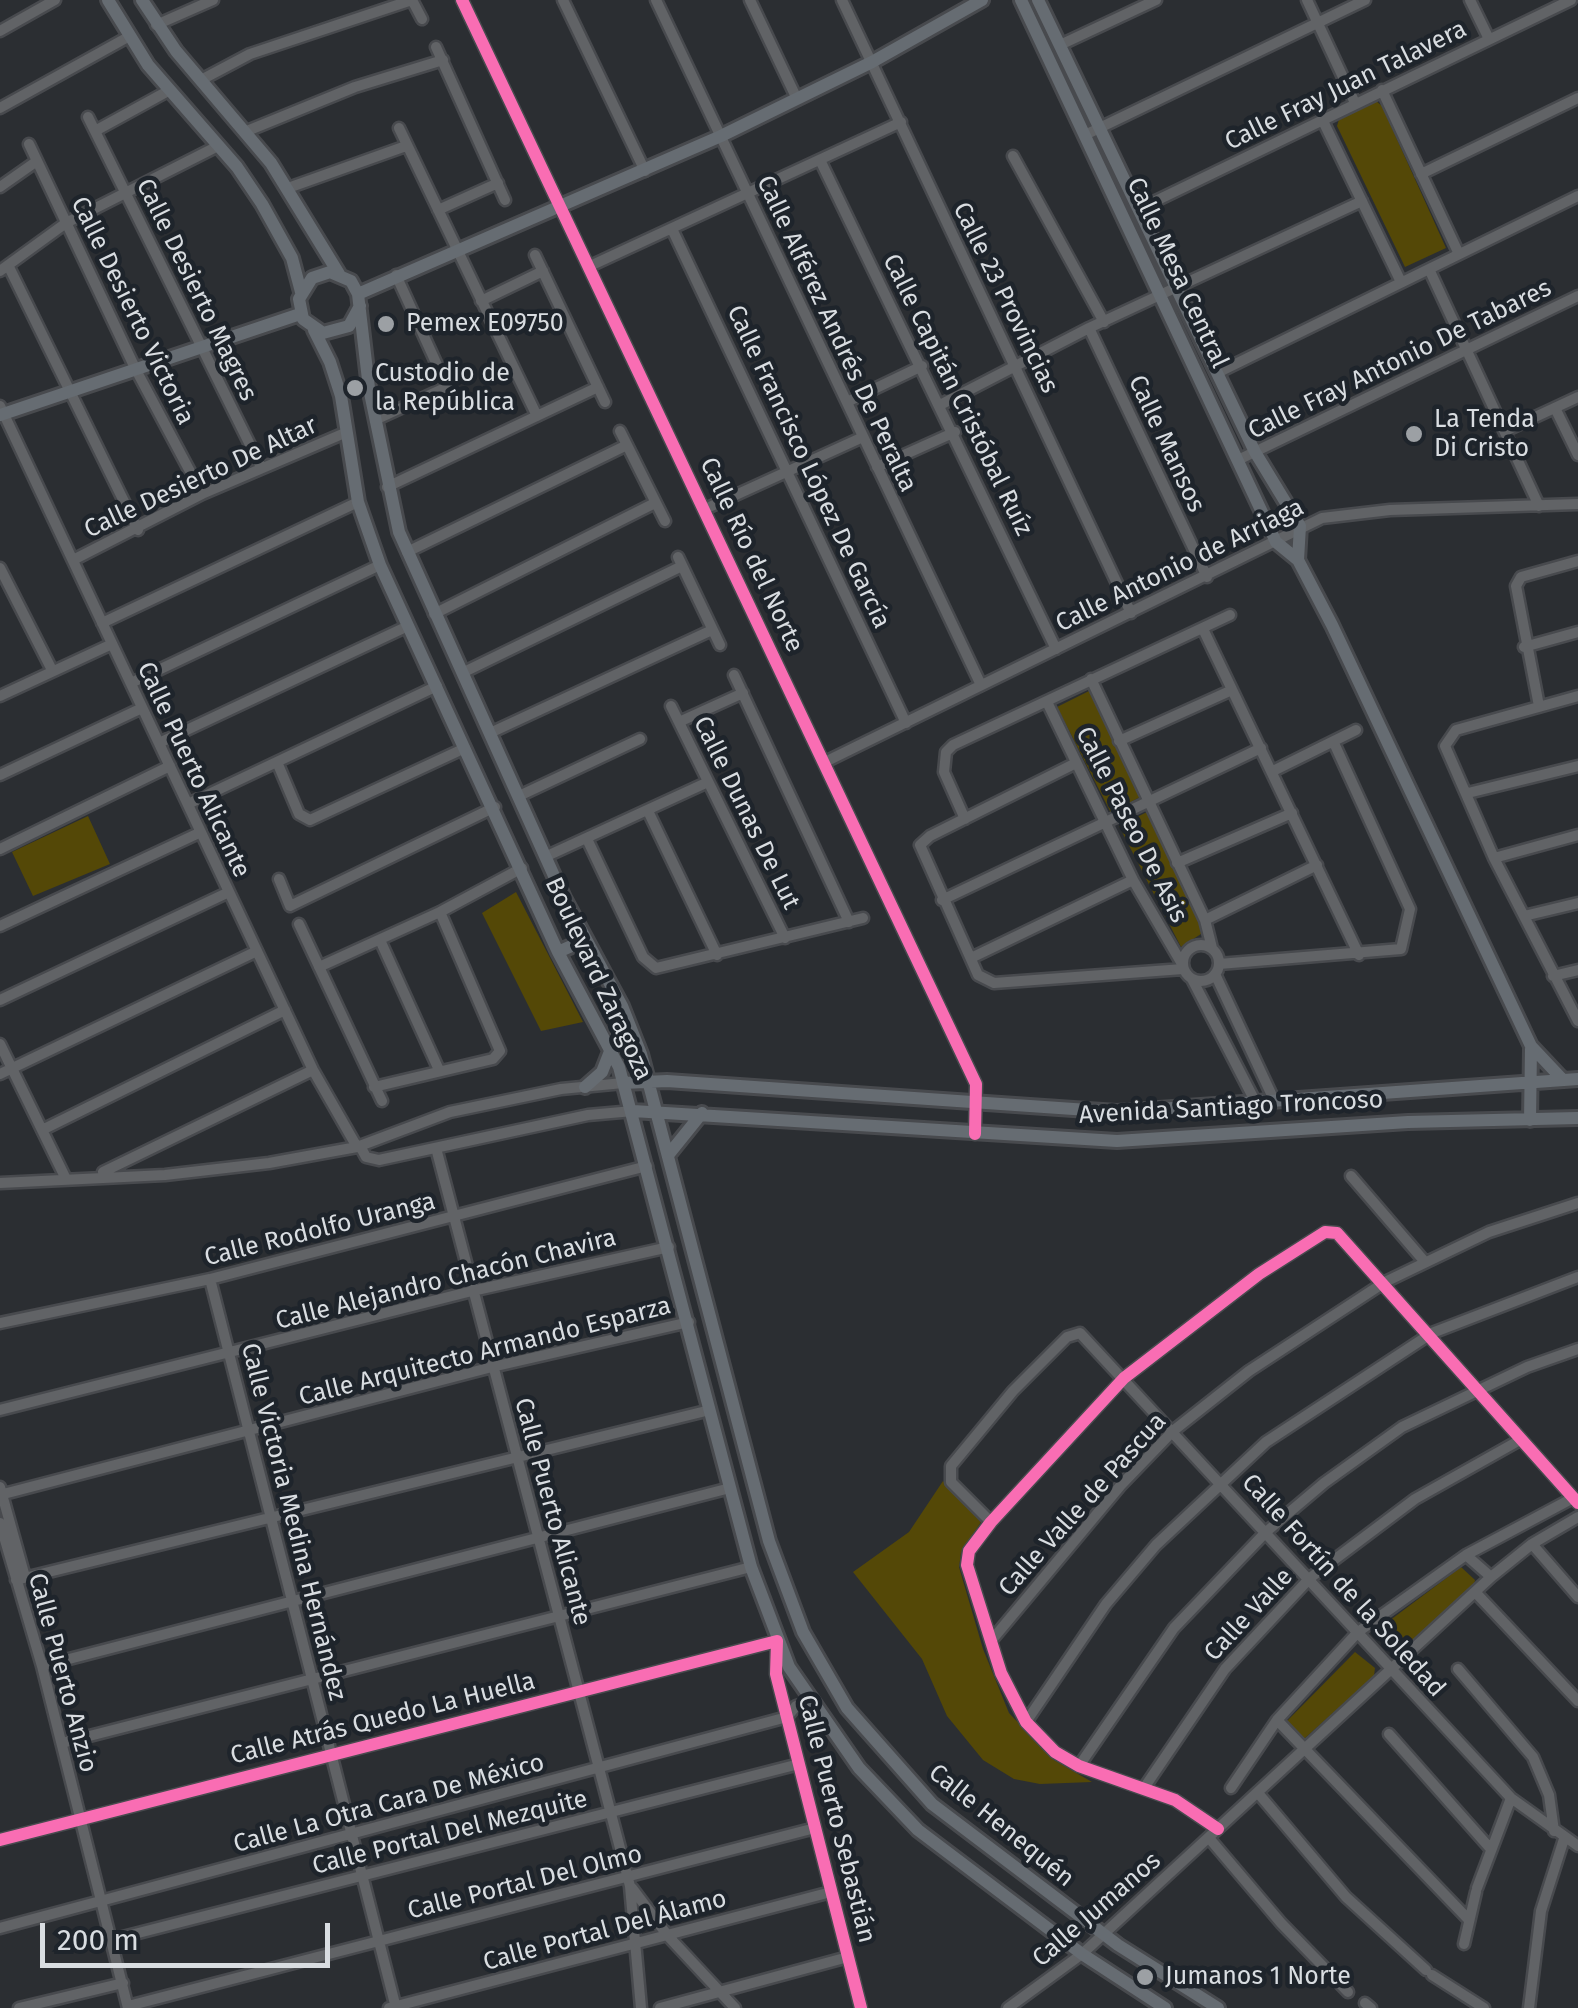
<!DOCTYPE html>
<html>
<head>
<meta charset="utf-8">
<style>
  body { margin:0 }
  #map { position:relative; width:1578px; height:2008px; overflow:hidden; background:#2b2e32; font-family:"Fira Sans",sans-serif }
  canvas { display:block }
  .scale { position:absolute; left:40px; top:1923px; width:290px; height:45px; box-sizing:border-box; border:5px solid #d9dde1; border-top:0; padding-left:12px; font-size:30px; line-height:35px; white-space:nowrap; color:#d9dde1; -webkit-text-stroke:8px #1e242b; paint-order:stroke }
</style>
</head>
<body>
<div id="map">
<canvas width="1578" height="2008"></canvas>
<div class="scale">200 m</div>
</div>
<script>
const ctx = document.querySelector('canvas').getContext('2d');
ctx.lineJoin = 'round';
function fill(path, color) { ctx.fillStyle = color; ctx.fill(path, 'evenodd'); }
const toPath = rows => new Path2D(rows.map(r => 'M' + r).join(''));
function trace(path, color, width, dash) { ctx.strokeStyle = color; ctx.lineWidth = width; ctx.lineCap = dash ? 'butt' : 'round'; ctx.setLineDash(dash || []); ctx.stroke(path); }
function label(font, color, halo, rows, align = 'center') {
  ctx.font = font + ' "Fira Sans",sans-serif'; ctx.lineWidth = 9; ctx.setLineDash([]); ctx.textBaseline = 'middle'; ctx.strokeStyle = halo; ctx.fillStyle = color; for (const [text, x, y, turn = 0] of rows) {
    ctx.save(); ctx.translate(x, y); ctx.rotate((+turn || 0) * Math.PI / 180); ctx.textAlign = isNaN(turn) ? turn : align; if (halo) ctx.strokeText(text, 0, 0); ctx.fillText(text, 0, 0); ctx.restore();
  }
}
fill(toPath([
  [1376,101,1382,106,1446,248,1405,267,1337,126,1340,116],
  [1089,691,1140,797,1111,813,1057,707],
  [1147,812,1204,932,1181,947,1119,826],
  [88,816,110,864,33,896,12,852],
  [516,892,583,1022,541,1031,482,913],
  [943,1481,981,1522,961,1553,959,1567,983,1649,1009,1713,1054,1760,1092,1782,1040,1784,1014,1779,983,1760,947,1716,922,1659,853,1572,909,1532],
  [1461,1567,1475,1580,1474,1585,1402,1651,1393,1652,1378,1637,1381,1627],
  [1355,1652,1375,1668,1374,1676,1304,1739,1287,1721]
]), '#544807');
const minor = toPath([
  [412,0,422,19],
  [462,0,976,1084,975,1134],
  [563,0,645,171],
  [656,0,981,685],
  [750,0,797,99],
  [842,0,1131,613],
  [1307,0,1355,103],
  [1470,0,1489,39],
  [156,25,213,0],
  [0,31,55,0],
  [1060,45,1156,0],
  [436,47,505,200],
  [201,80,250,54,412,0],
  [1382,90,1459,254],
  [0,108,128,37],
  [88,117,261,467],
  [1322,119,1401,282],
  [399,128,537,416],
  [95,131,168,91],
  [247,131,355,87,443,60],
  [1087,134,1365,0],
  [29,144,135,368,202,494],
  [1013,156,1104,322],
  [820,160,1056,649],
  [1421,174,1578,98],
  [0,187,37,161],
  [288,188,406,146],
  [1139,209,1571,0],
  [438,210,498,183],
  [672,229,906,723],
  [535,255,605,402],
  [8,265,138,530],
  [590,266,901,122],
  [1429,269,1539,506],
  [0,271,66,223,218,146],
  [396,275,454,402],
  [481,301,543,271],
  [1089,328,1207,577],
  [1217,373,1578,196],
  [847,402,922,366],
  [940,405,1089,328,1362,201],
  [0,406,313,1070,357,1147],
  [1555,408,1578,455],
  [375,420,447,387],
  [620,431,665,521],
  [1505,431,1578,397],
  [1240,459,1578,296],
  [877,467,955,432],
  [387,487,598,387],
  [705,509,863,437],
  [407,552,627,445],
  [678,557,720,645],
  [73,560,202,494,347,432],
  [0,568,52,670],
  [434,614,655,503],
  [102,623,358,502],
  [1203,629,1359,955],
  [1524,647,1578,632],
  [462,673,682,566],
  [734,675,849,922],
  [1091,679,1205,920,1212,948],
  [131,683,380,565],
  [0,696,112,644],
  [1578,696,1456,730,1445,746,1494,858,1578,1021],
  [1047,702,1133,880,1182,964],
  [671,706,785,938],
  [1539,706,1516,586,1521,577,1578,561],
  [679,722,743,693],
  [490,733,712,630],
  [1119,741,1232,690],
  [159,743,408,626],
  [277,762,299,814,310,820,465,748],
  [825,762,1322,518,1390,510,1578,504],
  [1076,763,930,836,920,845,978,975,994,983,1183,969],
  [1273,771,1356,730],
  [0,775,142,708],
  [1468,793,1578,766],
  [519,796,640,739],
  [188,804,437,686],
  [648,811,717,955],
  [965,819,944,772,946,752,953,745,1230,615],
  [587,839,643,957,656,968,863,918],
  [0,849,170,766],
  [547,856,708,782],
  [1494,858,1578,835],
  [1177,863,1292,813],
  [279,879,290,906,495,807],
  [942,900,1261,748],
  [1524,916,1578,903],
  [1205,920,1317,865],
  [299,924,382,1101],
  [0,926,201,832],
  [380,940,439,1070],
  '1183 963a18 18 0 1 1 36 0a18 18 0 1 1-36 0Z',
  [971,958,1133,880],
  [1219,964,1401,949,1410,909,1334,743],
  [319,967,440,912,522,868],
  [1215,974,1275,1102],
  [1553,976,1578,970],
  [1192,979,1256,1103],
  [0,1000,229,892],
  [0,1044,66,1179],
  [0,1074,257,951],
  [374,1087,493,1059,500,1051,440,912],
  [42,1130,285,1010],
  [360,1146,366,1157,379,1160,588,1115,633,1111],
  [436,1148,630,1886,641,2008],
  [103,1172,313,1070],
  [1351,1176,1425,1262],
  [0,1183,165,1175,269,1163,357,1147,450,1112,561,1089,623,1083],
  [210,1279,396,2008],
  [0,1323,210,1279,647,1166],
  [0,1410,472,1291,669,1247],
  [0,1487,25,1577],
  [0,1495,492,1367,689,1322],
  [991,1522,951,1482,951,1466,1013,1391,1067,1337,1080,1333,1511,1798,1578,1846],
  [0,1523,42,1666,128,2008],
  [1532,1544,1578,1597],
  [1466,1555,1491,1577],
  [16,1580,710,1410],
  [1476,1593,1578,1701],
  [991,1641,1121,1485,1173,1431,1249,1371,1385,1282,1489,1232,1578,1203],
  [42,1666,730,1488],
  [1458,1669,1533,1757,1549,1795,1554,1831],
  [787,1717,796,1706,812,1702],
  [1277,1720,1469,1920],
  [1026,1722,1106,1604,1156,1545,1266,1442,1432,1333,1578,1277],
  [1389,1734,1489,1847],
  [62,1743,751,1567],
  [1079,1766,1174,1628,1266,1532,1324,1483,1402,1427,1527,1367,1578,1349],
  [1144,1788,1225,1669,1310,1578,1415,1499,1520,1440],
  [1231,1788,1277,1720,1358,1632,1466,1555,1573,1498],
  [1258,1793,1346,1897,1426,1970],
  [1218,1829,1175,1800,1079,1766,1055,1752,1026,1722,1001,1673,967,1565,969,1551,991,1522,1124,1378,1259,1274,1325,1232,1337,1233,1578,1503],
  [1209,1838,1281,1923,1348,1992],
  [0,1840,777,1641,776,1674,861,2008],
  [632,1888,668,1936,735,2008],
  [1477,1888,1511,1798],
  [0,1928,787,1717],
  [111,1940,799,1764],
  [1464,1944,1476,1892],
  [1432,1975,1484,2008],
  [1365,2003,1371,2008],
  [128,2006,815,1828],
  [19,2008,123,1983],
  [389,2008,831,1892],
  [660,2008,848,1957],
  [1008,2008,1082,1954,1491,1577,1532,1544,1578,1517],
  [1529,2008,1541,1911,1564,1839]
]);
const major = toPath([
  [108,0,148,65,237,167,262,204,292,258,301,292],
  [142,0,176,51,271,163,339,274],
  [1021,0,1276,542,1298,560,1332,625,1531,1046,1563,1080],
  [1038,0,1255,452,1300,526,1298,560],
  [358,294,721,136,872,62,982,0],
  [360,306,349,326,323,333,303,319,299,299,312,278,330,272,351,281,358,294,369,388,399,532,564,898,622,1006,641,1054,769,1541,803,1632,847,1708,932,1804,1118,1945,1218,2008],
  [314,330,330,362,341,396,358,502,380,565,558,952,619,1067,751,1567,789,1667,859,1768,918,1830,1082,1954,1165,2008],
  [0,415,300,314],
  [558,952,585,940],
  [623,1083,667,1081,1117,1112,1578,1079],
  [585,1087,602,1072,611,1049],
  [633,1111,1117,1141,1408,1122,1578,1118],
  [1530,1120,1531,1049],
  [669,1154,702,1113]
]);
trace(minor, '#484a4e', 15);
trace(major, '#484a4e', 18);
trace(minor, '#616366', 10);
trace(major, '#666c72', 12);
trace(toPath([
  [462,0,976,1084,975,1134],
  [1218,1829,1175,1800,1079,1766,1055,1752,1026,1722,1001,1673,967,1565,969,1551,991,1522,1124,1378,1259,1274,1325,1232,1337,1233,1578,1503],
  [0,1840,777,1641,776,1674,861,2008]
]), '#f96db3', 12);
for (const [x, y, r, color] of [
  [386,324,10,"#9ca0a4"],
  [355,388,10,"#9ca0a4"],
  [1414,434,10,"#9ca0a4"],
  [1145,1977,10,"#9ca0a4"]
]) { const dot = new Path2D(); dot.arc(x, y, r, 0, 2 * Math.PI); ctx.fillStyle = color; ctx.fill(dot); trace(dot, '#1e242b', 4); }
label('25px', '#d9dde1', '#1e242b', [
  ["Calle Fray Juan Talavera",1346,86,-26],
  ["Calle Mesa Central",1177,273,65],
  ["Calle Desierto Magres",196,290,64],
  ["Calle 23 Provincias",1005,298,64],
  ["Calle Desierto Victoria",132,311,64],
  ["Calle Alférez Andrés De Peralta",836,334,65],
  ["Calle Fray Antonio De Tabares",1400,360,-26],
  ["Calle Capitán Cristóbal Ruíz",957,395,64],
  ["Calle Mansos",1166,444,65],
  ["Calle Francisco López De García",808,467,65],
  ["Calle Desierto De Altar",201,478,-25],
  ["Calle Río del Norte",751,555,65],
  ["Calle Antonio de Arriaga",1180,566,-26],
  ["Calle Puerto Alicante",193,770,65],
  ["Calle Dunas De Lut",746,813,64],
  ["Calle Paseo De Asis",1131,825,63],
  ["Boulevard Zaragoza",598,979,65],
  ["Avenida Santiago Troncoso",1231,1108,-3],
  ["Calle Rodolfo Uranga",320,1230,-14],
  ["Calle Alejandro Chacón Chavira",446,1280,-14],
  ["Calle Arquitecto Armando Esparza",485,1352,-14],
  ["Calle Valle de Pascua",1083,1505,-48],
  ["Calle Puerto Alicante",552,1512,75],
  ["Calle Victoria Medina Hernández",293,1522,76],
  ["Calle Fortín de la Soledad",1343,1586,48],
  ["Calle Valle",1249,1615,-47],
  ["Calle Puerto Anzio",62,1673,75],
  ["Calle Atrás Quedo La Huella",383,1719,-14],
  ["Calle La Otra Cara De México",389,1804,-15],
  ["Calle Puerto Sebastián",836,1819,76],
  ["Calle Henequén",1001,1826,39],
  ["Calle Portal Del Mezquite",450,1833,-14],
  ["Calle Portal Del Olmo",525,1883,-14],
  ["Calle Jumanos",1097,1910,-41],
  ["Calle Portal Del Álamo",605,1931,-15]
]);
label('25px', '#d9dde1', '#1e242b', [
  ["Pemex E09750",406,324],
  ["Custodio de",375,374],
  ["la República",375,403],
  ["La Tenda",1434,420],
  ["Di Cristo",1434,449],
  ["Jumanos 1 Norte",1165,1977]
], 'left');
</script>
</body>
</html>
